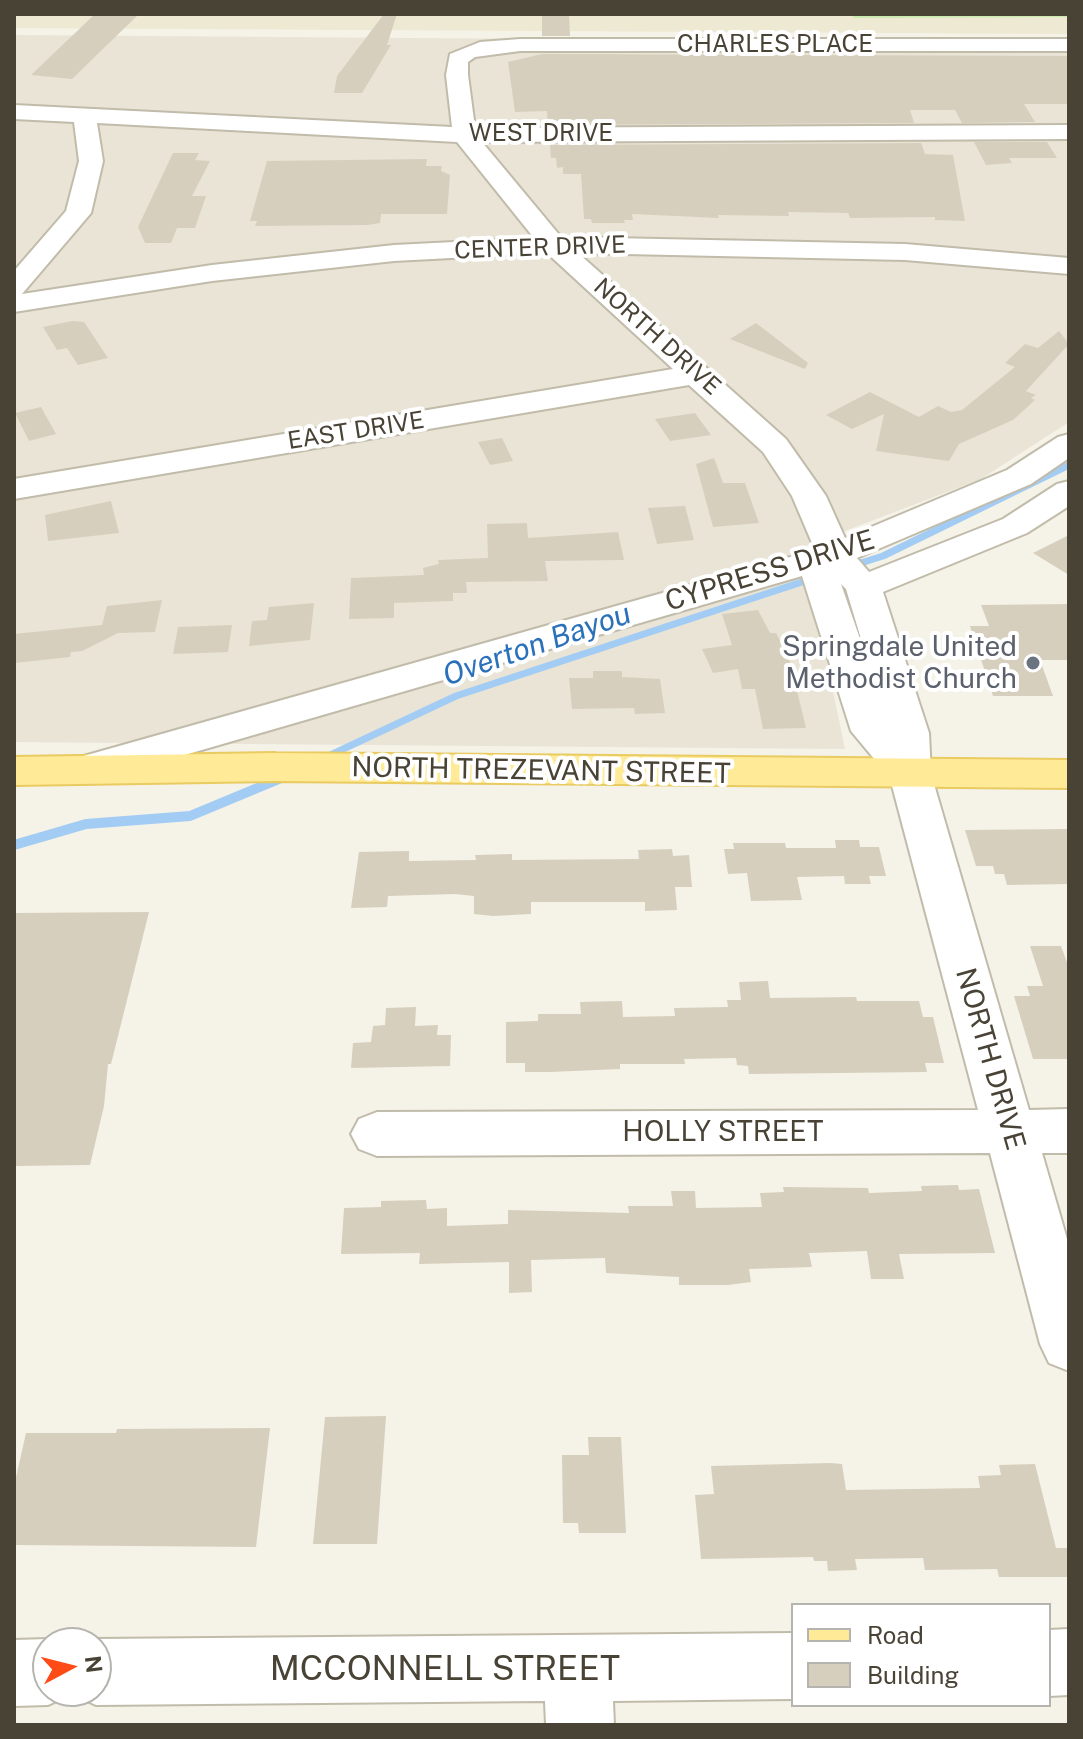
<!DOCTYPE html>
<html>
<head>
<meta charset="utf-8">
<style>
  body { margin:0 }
  #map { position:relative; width:1083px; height:1739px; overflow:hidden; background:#f5f2e8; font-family:"Public Sans",sans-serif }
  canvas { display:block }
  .frame { position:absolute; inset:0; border:16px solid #494336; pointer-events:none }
  .legend { position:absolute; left:791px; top:1603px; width:260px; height:104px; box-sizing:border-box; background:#fff; border:2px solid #b6b4af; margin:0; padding:10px 14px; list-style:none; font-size:24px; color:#494336 }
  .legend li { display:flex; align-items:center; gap:16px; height:40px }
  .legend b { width:40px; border:2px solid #b6b4af }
  .north { position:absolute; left:32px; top:1627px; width:80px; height:80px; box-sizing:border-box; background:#fff; border:2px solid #b6b4af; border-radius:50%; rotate:83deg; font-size:22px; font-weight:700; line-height:32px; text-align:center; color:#494336 }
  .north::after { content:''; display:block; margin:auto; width:28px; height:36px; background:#ff4b15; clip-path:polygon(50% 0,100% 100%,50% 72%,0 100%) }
</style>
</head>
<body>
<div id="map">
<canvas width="1083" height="1739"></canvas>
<div class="frame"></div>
<ul class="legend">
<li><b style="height:10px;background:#ffea97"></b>Road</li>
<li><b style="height:22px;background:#d7cfbd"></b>Building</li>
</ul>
<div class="north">N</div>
</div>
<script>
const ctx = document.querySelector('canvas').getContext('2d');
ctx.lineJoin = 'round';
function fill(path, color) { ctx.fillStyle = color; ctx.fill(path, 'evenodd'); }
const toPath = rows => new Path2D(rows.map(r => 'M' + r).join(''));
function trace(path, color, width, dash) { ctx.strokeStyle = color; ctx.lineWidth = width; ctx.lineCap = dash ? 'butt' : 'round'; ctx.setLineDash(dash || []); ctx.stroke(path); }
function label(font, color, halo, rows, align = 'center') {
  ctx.font = font + ' "Public Sans",sans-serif'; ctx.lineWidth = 8; ctx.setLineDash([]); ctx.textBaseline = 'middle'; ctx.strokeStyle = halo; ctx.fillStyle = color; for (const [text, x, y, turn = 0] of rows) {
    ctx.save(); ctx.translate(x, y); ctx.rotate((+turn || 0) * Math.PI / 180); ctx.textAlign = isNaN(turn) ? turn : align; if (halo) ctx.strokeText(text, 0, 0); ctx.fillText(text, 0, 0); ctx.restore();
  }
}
fill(toPath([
  [14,35,1069,43,1069,422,981,479,803,547,845,749,14,742]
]), '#e9e4d6');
fill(toPath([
  [14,14,1069,14,1069,34,14,28]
]), '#eee9d2');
fill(toPath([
  [852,14,1069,14,1069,17,854,18]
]), '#cbeab0');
trace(toPath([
  [851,566,883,556,1069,465],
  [322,759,456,696,814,578],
  [274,781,283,777]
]), '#a2ccf3', 7);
trace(toPath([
  [14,845,86,824,190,816,279,779]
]), '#a2ccf3', 10);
fill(toPath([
  [95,14,139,14,72,79,31,75],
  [384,14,397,14,387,45,391,45,362,93,334,93,337,76],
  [542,14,569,14,570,36,542,36],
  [542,54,1069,56,1069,104,1024,104,1035,122,962,123,955,110,910,110,914,123,548,125,547,111,515,112,508,62],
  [974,142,1047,142,1057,158,1009,158,1012,163,986,165],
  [921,143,925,154,953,155,965,221,935,220,935,217,850,218,848,213,788,212,789,216,718,215,719,218,632,214,633,220,624,220,625,223,592,223,591,219,584,219,581,174,563,174,563,167,557,168,556,158,551,158,550,145],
  [173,153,199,153,195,160,210,161,192,196,206,196,195,228,177,228,171,243,145,243,138,227],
  [427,159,426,166,442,166,441,171,450,175,447,214,381,214,380,223,367,225,255,226,257,221,250,221,267,161],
  [72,321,84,322,108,358,78,365,67,348,57,350,43,327],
  [756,323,808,363,805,369,730,339],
  [1059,331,1069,344,1026,391,1036,395,1031,398,1035,400,1013,420,959,444,949,461,876,451,884,414,852,429,826,415,870,392,919,417,938,406,951,412,962,410,1015,367,1005,363,1025,344,1038,348],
  [41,407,56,434,29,441,15,413],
  [695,413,711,435,670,441,655,419],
  [502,438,513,461,490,465,478,442],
  [714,458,723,483,745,483,759,523,713,527,696,464],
  [111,501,119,533,48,541,45,515],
  [685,506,694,540,657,544,648,508],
  [527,523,528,538,618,532,624,560,545,561,548,581,466,582,467,593,453,593,453,601,394,603,394,618,349,619,351,578,424,575,423,568,439,564,438,560,488,558,487,524],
  [1069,535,1069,575,1033,553],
  [162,600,155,632,118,633,82,651,71,652,70,657,14,663,14,634,102,625,107,606],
  [314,603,310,640,249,646,252,621,267,620,269,607],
  [1069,604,1069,660,1040,660,1053,696,993,696,970,626,989,626,981,605],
  [758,610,770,633,776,633,789,658,806,728,763,729,755,689,742,689,738,669,713,673,702,649,732,645,722,614],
  [232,625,228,652,173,654,178,627],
  [593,671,622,671,622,677,660,679,665,713,635,714,634,708,572,709,569,678,593,678],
  [1069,829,1069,884,1007,885,1004,874,995,874,993,866,976,866,965,830],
  [835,840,859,840,860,847,879,847,886,876,869,876,871,884,845,884,844,876,797,877,802,900,751,901,747,873,728,874,724,849,734,849,733,843,785,843,786,848,836,848],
  [672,849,673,856,689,855,692,887,675,887,677,910,645,911,645,902,531,902,531,914,493,916,474,914,474,896,455,894,388,896,387,907,351,908,359,852,409,851,409,861,476,860,475,855,512,854,512,860,639,859,638,850],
  [149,912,111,1064,108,1064,104,1106,90,1165,14,1166,14,913],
  [1030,946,1061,946,1069,968,1069,1059,1033,1059,1014,996,1030,996,1027,986,1043,986],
  [768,981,770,998,856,997,857,1001,919,1001,923,1017,933,1017,944,1063,925,1063,927,1072,749,1074,748,1066,737,1065,736,1058,684,1059,685,1064,620,1064,620,1069,550,1072,525,1072,525,1063,506,1063,506,1022,538,1021,538,1014,581,1014,580,1002,622,1001,623,1017,675,1016,674,1008,728,1007,727,1000,741,1000,739,982],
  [416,1007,415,1026,438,1025,437,1035,451,1035,450,1066,351,1068,353,1043,371,1042,373,1026,385,1025,386,1008],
  [958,1185,959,1190,979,1189,995,1253,899,1254,904,1279,871,1279,867,1251,809,1253,812,1267,749,1269,751,1282,728,1285,679,1285,679,1277,606,1273,605,1258,531,1260,532,1292,509,1293,509,1262,419,1264,420,1253,341,1254,344,1208,381,1207,381,1201,426,1200,427,1209,447,1208,447,1226,508,1224,508,1210,629,1213,628,1206,673,1206,671,1191,695,1191,696,1208,762,1207,760,1193,784,1192,783,1187,868,1188,869,1193,922,1191,921,1186],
  [386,1416,377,1544,313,1544,325,1417],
  [270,1428,256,1547,14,1545,14,1486,26,1433,116,1433,117,1429],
  [588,1437,621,1437,626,1533,579,1533,578,1523,563,1523,562,1455,589,1455],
  [830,1463,842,1464,846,1490,980,1488,978,1476,1001,1475,999,1465,1035,1464,1056,1548,1069,1548,1069,1577,999,1577,997,1569,925,1570,923,1558,855,1559,857,1570,828,1571,827,1561,814,1561,813,1557,701,1559,695,1495,714,1494,711,1466]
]), '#d7cfbd');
const minor = toPath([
  [520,39,1069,39,1069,51,520,51,475,57,468,62,468,75,475,128,1069,125,1069,139,482,142,561,237,905,244,1069,258,1069,274,905,260,578,253,786,439,826,496,845,538,1007,470,1058,437,1069,434,1069,458,1031,484,857,558,869,572,1003,519,1057,484,1069,481,1069,506,1027,533,883,592,929,733,931,774,1029,1110,1069,1109,1069,1153,1042,1153,1069,1246,1069,1371,1049,1363,1040,1344,990,1153,377,1156,359,1149,351,1134,359,1119,377,1112,978,1110,890,778,851,731,802,576,88,783,73,779,67,769,73,759,815,550,792,496,763,452,689,385,14,499,14,479,673,369,547,253,394,261,212,281,14,312,14,271,66,211,79,161,74,122,14,119,14,105,452,127,446,75,450,54,480,42,520,39],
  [97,123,457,142,534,238,394,245,212,265,22,294,91,213,103,161,97,123],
  [841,584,846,589,868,662,841,584],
  [1069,1629,1069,1695,1049,1696,1049,1630,1069,1629],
  [793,1633,793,1699,613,1701,614,1725,546,1725,545,1701,96,1705,72,1694,48,1705,14,1706,14,1640,48,1639,58,1643,48,1643,48,1691,96,1691,96,1643,86,1643,96,1639,793,1633]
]);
const major = toPath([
  [275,753,1069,760,1069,788,275,781,14,785,14,757,275,753]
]);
trace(minor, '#c1bbaa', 4);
trace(major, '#e9cb62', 4);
fill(minor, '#fff');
fill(major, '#ffea97');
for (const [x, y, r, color] of [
  [1033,663,8,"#6b7280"]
]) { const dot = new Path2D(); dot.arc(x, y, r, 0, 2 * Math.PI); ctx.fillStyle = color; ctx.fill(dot); trace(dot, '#fff', 3); }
label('24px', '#494336', '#fff', [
  ["CHARLES PLACE",775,45],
  ["WEST DRIVE",541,134],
  ["CENTER DRIVE",540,248,-2],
  ["NORTH DRIVE",657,337,42],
  ["EAST DRIVE",356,431,-9]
]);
label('28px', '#494336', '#fff', [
  ["CYPRESS DRIVE",770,571,-17],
  ["NORTH TREZEVANT STREET",541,771,1],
  ["NORTH DRIVE",990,1059,74],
  ["HOLLY STREET",723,1132]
]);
label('28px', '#5b616d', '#fff', [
  ["Springdale United",1017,647],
  ["Methodist Church",1017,679]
], 'right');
label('italic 30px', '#2a71ba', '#fff', [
  ["Overton Bayou",537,645,-19]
]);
label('34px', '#494336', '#fff', [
  ["MCCONNELL STREET",445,1670]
]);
</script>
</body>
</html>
